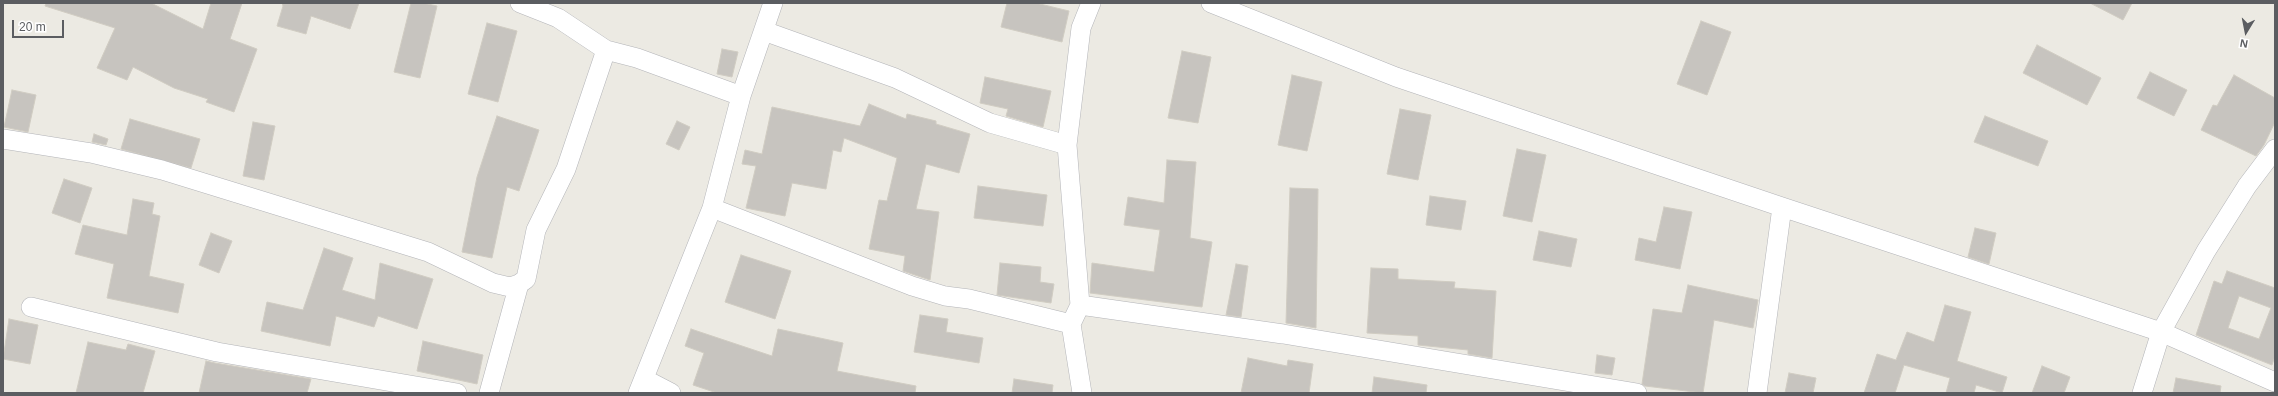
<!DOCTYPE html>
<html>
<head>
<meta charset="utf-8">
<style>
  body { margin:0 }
  #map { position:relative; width:2278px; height:396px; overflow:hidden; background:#eceae3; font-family:Helvetica,sans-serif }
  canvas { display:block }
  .frame { position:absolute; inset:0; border:4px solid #5b5d61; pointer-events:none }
  .north { position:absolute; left:2226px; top:12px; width:40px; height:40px; -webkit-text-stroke:3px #fff; paint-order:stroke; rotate:190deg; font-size:11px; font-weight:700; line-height:16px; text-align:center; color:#5b5d61 }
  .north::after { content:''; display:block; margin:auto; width:14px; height:18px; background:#5b5d61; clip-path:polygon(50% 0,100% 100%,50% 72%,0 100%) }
  .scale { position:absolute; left:12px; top:20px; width:52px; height:18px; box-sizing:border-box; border:2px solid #5b5d61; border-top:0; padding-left:5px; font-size:12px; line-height:14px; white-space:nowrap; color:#5b5d61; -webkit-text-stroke:3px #fff; paint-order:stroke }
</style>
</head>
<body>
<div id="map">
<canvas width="2278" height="396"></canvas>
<div class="frame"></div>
<div class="north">N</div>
<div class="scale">20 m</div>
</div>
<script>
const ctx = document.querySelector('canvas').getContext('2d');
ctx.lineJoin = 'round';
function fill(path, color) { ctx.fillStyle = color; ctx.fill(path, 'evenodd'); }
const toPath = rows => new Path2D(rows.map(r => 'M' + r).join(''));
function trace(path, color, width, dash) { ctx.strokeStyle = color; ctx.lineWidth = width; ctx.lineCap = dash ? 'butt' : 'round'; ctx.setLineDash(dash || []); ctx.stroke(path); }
const building = toPath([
  [46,3,151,3,203,29,211,3,242,3,230,39,257,49,234,112,206,102,208,99,174,88,133,67,127,80,97,68,115,28,45,6,46,3],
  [282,3,359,3,350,29,311,16,306,34,277,26,283,6,282,3],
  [411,3,423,3,437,6,420,78,394,72,411,3],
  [1007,3,1036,3,1069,11,1062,42,1001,27,1007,3],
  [2090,3,2132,3,2123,20,2090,3],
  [1701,21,1731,32,1707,95,1677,84,1701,21],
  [487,23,517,31,498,102,468,94,487,23],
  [2037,45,2101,78,2087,105,2023,73,2037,45],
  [722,49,738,52,732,77,717,74,722,49],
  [1182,51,1211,57,1198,123,1168,118,1182,51],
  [2150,72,2187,90,2174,116,2137,98,2150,72],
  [1292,75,1322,82,1307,151,1278,145,1292,75],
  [2234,75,2275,98,2275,122,2264,145,2256,156,2201,130,2213,105,2217,106,2234,75],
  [985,77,1051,91,1043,127,1006,116,1008,109,980,103,985,77],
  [12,90,36,95,28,132,4,127,12,90],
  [869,104,906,119,907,114,936,121,936,124,970,134,959,173,926,164,916,209,939,212,930,280,903,271,905,256,869,249,879,200,887,201,897,158,844,138,841,152,833,150,826,189,792,183,785,216,746,208,756,166,742,164,745,150,762,154,772,107,860,126,869,104],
  [1400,109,1431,115,1418,180,1387,174,1400,109],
  [497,116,539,130,519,191,507,187,492,258,462,252,477,177,497,116],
  [1985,116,2048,141,2038,166,1974,142,1985,116],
  [130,119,200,139,191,168,121,149,130,119],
  [677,121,690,127,679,150,666,144,677,121],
  [253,122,275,126,264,180,243,176,253,122],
  [94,134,108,139,106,145,92,142,94,134],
  [1517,149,1546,155,1532,222,1503,216,1517,149],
  [1167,160,1196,162,1190,238,1212,242,1202,307,1090,293,1092,263,1154,272,1160,230,1124,225,1128,197,1164,203,1167,160],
  [64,179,92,188,80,223,52,213,64,179],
  [978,186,1047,195,1043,226,974,218,978,186],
  [1290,188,1318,189,1316,328,1286,323,1290,188],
  [1430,196,1466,201,1461,230,1426,225,1430,196],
  [133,199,154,203,152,214,160,216,149,276,184,284,178,313,107,298,114,264,75,254,83,225,127,235,133,199],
  [1664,207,1692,212,1680,269,1635,260,1639,238,1656,242,1664,207],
  [1975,228,1996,233,1989,264,1968,257,1975,228],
  [1539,231,1577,239,1571,267,1533,260,1539,231],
  [211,233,232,241,219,273,199,265,211,233],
  [324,248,353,258,342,290,375,300,380,263,433,279,417,329,378,316,374,327,336,316,330,346,261,331,267,302,303,310,324,248],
  [741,255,791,271,775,319,725,302,741,255],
  [1000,263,1041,267,1040,282,1054,284,1051,303,997,295,1000,263],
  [1236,264,1248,266,1241,317,1226,315,1236,264],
  [1371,268,1398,269,1398,279,1455,282,1454,288,1496,291,1492,358,1468,354,1468,350,1418,345,1418,336,1367,333,1371,268],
  [2227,271,2275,288,2275,356,2272,365,2196,335,2214,281,2222,284,2227,271],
  [2239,296,2271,308,2259,339,2228,328,2239,296],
  [1688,285,1758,300,1753,328,1714,320,1703,393,1645,386,1642,384,1653,309,1682,313,1688,285],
  [1945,305,1971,312,1957,361,2007,377,2002,393,1976,385,1974,393,1946,393,1950,378,1904,365,1895,393,1864,393,1877,354,1896,360,1907,332,1934,342,1945,305],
  [920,315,948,319,946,332,983,338,979,363,914,352,920,315],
  [9,319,38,325,30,364,3,359,9,319],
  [691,329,772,356,778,329,843,343,837,371,916,386,915,393,717,393,693,385,704,353,685,346,691,329],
  [423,341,483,355,477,384,417,371,423,341],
  [88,342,126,350,128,344,155,351,143,393,76,393,88,342],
  [1597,355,1615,358,1612,375,1595,373,1597,355],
  [1248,358,1287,366,1288,360,1313,364,1309,393,1241,393,1248,358],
  [206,361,215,363,311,379,307,393,199,393,206,361],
  [2042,366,2070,377,2064,393,2032,393,2042,366],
  [1789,373,1816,378,1813,393,1785,393,1789,373],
  [1374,377,1427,385,1426,393,1372,393,1374,377],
  [2176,378,2221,386,2220,393,2173,393,2176,378],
  [1014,379,1053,385,1052,393,1012,393,1014,379]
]);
fill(building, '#c7c4bf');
trace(building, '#d0ccc2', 1);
const street = toPath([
  [520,3,558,18,606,50,637,58,741,96],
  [1211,3,1396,77,1782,207,2161,332,2275,382],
  [764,31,895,78,990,123,1067,145],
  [3,139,91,153,162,170,428,252,493,283,510,287,519,284,526,279,536,230,566,169,606,50],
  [712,208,912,286,945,296,969,299,1071,324],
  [1080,305,1283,334,1637,393],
  [31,307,217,352,457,393],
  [644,379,671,393],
  [489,393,519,284],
  [638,393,712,208,741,96,773,3],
  [1082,393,1071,324,1080,305,1067,145,1081,28,1091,3],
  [1757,393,1782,207],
  [2142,393,2161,332,2206,251,2247,186,2275,149]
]);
trace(street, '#b3b4b8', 20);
trace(street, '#fff', 19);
</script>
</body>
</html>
